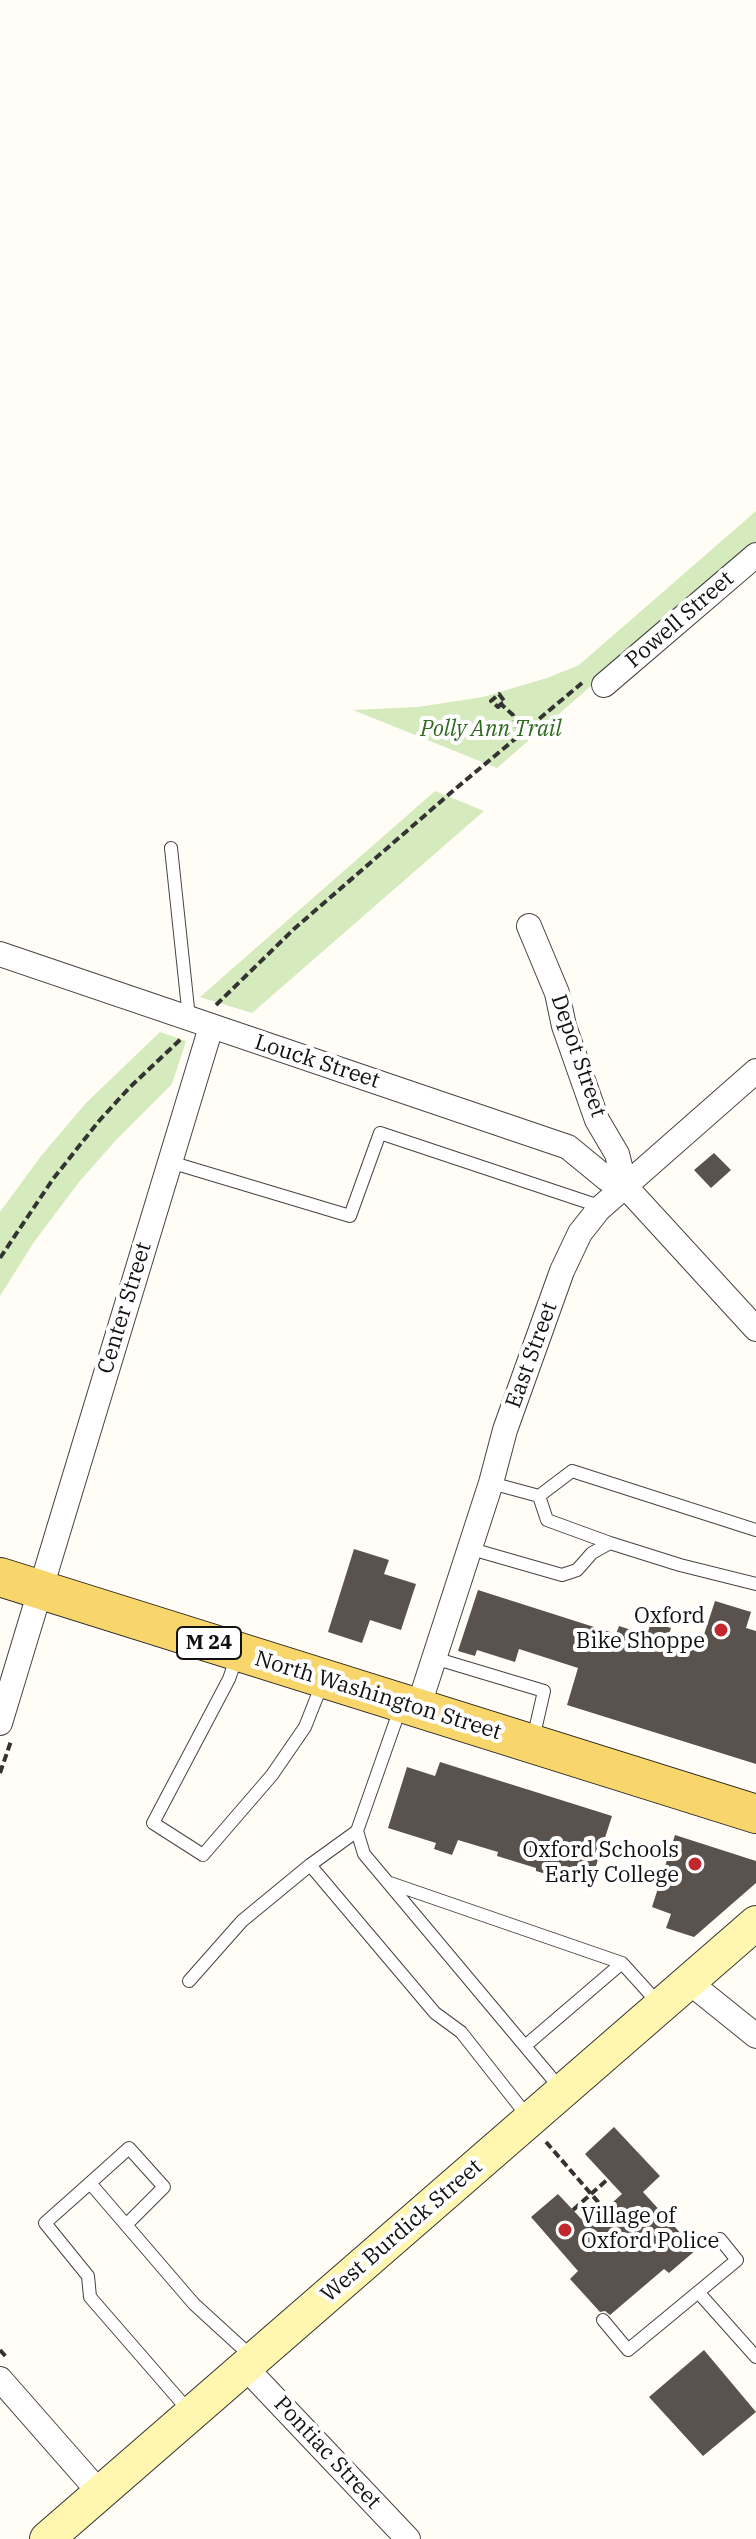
<!DOCTYPE html>
<html>
<head>
<meta charset="utf-8">
<style>
  body { margin:0 }
  canvas { display:block; background:#fffdf5 }
</style>
</head>
<body>
<canvas width="756" height="2539"></canvas>
<script>
const ctx = document.querySelector('canvas').getContext('2d');
ctx.lineJoin = 'round';
function fill(path, color) { ctx.fillStyle = color; ctx.fill(path, 'evenodd'); }
const toPath = rows => new Path2D(rows.map(r => 'M' + r).join(''));
function trace(path, color, width, dash) { ctx.strokeStyle = color; ctx.lineWidth = width; ctx.lineCap = dash ? 'butt' : 'round'; ctx.setLineDash(dash || []); ctx.stroke(path); }
function label(font, color, halo, rows, align = 'center') {
  ctx.font = font + ' "IBM Plex Serif",serif'; ctx.lineWidth = 8; ctx.setLineDash([]); ctx.textBaseline = 'middle'; ctx.strokeStyle = halo; ctx.fillStyle = color; for (const [text, x, y, turn = 0] of rows) {
    ctx.save(); ctx.translate(x, y); ctx.rotate((+turn || 0) * Math.PI / 180); ctx.textAlign = isNaN(turn) ? turn : align; if (halo) ctx.strokeText(text, 0, 0); ctx.fillText(text, 0, 0); ctx.restore();
  }
}
fill(toPath([
  [756,511,756,542,497,768,353,710,418,707,483,697,547,678,579,665],
  [435,791,484,811,252,1013,200,997],
  [160,1032,186,1041,172,1084,117,1139,79,1182,34,1242,0,1296,0,1212,41,1156,86,1103]
]), '#d5ebbd');
fill(toPath([
  [714,1153,731,1170,711,1188,694,1170],
  [354,1549,389,1560,384,1574,416,1584,401,1630,370,1620,362,1643,328,1632],
  [478,1590,616,1634,619,1626,647,1635,651,1622,671,1628,667,1640,699,1650,715,1601,751,1612,746,1628,756,1631,756,1764,567,1705,578,1668,519,1649,515,1662,477,1650,475,1656,458,1651],
  [440,1762,612,1816,595,1869,578,1864,572,1882,536,1871,536,1868,497,1856,498,1852,458,1840,452,1855,434,1849,436,1843,388,1828,407,1767,435,1776],
  [675,1835,756,1861,756,1883,694,1937,666,1928,671,1914,652,1907],
  [614,2127,660,2176,643,2192,696,2250,669,2273,664,2269,610,2315,605,2311,600,2312,570,2279,578,2271,531,2217,558,2194,587,2225,622,2194,585,2154],
  [704,2350,756,2412,703,2456,649,2397]
]), '#5a524d');
const lane = toPath([
  [171,848,189,1018],
  [170,1162,350,1216,380,1133,602,1207],
  [491,1483,539,1496,547,1520,610,1543],
  [539,1496,572,1471,756,1530],
  [468,1548,562,1575,577,1570,592,1553,610,1543,680,1565,756,1584],
  [237,1656,229,1679,153,1823,203,1855,272,1775,305,1727,322,1684],
  [434,1658,544,1691,533,1739],
  [401,1706,357,1831,364,1854,560,2088],
  [357,1831,310,1865,435,2013,461,2032,528,2117],
  [390,1883,622,1963,660,2005],
  [189,1981,242,1921,310,1865],
  [525,2046,622,1963],
  [90,2183,129,2148,164,2187,126,2225],
  [698,2292,756,2357],
  [603,2320,628,2350,737,2260,720,2239],
  [189,2411,90,2297,88,2276,45,2223,90,2183,194,2304,252,2357]
]);
const street = toPath([
  [604,685,756,555],
  [529,926,557,993,564,1026,597,1120,617,1154,625,1186],
  [0,954,568,1147,607,1179,625,1186,756,1329],
  [418,1708,491,1483,505,1430,562,1271,580,1233,599,1209,756,1071],
  [0,1723,211,1027],
  [689,1982,756,2036],
  [245,2367,408,2539],
  [0,2379,100,2493]
]);
const secondary = toPath([
  [47,2539,756,1923]
]);
const primary = toPath([
  [0,1577,756,1814]
]);
trace(lane, '#444', 14);
trace(street, '#444', 26);
trace(secondary, '#333', 36);
trace(primary, '#222', 40);
trace(toPath([
  [501,704,498,707,491,701,499,694,505,702,501,704,513,715,519,735],
  [216,1005,294,929,454,790,582,683],
  [0,1258,53,1179,99,1121,130,1087,181,1039],
  [0,1773,11,1741],
  [546,2142,605,2210],
  [573,2210,608,2179],
  [0,2350,8,2359]
]), '#333', 4, [8, 4]);
trace(lane, '#fff', 12);
trace(street, '#fff', 24);
trace(secondary, '#fff6b0', 34);
trace(primary, '#f9d66b', 38);
for (const [x, y, r, color] of [
  [721,1630,8,"#c4262e"],
  [695,1864,8,"#c4262e"],
  [565,2230,8,"#c4262e"]
]) { const dot = new Path2D(); dot.arc(x, y, r, 0, 2 * Math.PI); ctx.fillStyle = color; ctx.fill(dot); trace(dot, '#fff', 3); }
for (const [x, y, w] of [
  [209,1643,64]
]) { const box = new Path2D(); box.roundRect(x - w / 2, y - 16, w, 32, 6); ctx.fillStyle = '#fff'; ctx.fill(box); trace(box, '#111', 2); }
label('bold 20px', '#111', null, [
  ["M 24",209,1643]
]);
label('22px', '#111', '#fff', [
  ["Powell Street",680,620,-41],
  ["Depot Street",578,1056,71],
  ["Louck Street",317,1062,18],
  ["Center Street",125,1308,-73],
  ["East Street",532,1355,-70],
  ["North Washington Street",378,1696,17],
  ["West Burdick Street",402,2231,-41],
  ["Pontiac Street",327,2453,47]
]);
label('italic 22px', '#2f6b1f', '#fff', [
  ["Polly Ann Trail",491,730]
]);
label('22px', '#111', '#fff', [
  ["Oxford",705,1617],
  ["Bike Shoppe",705,1642],
  ["Oxford Schools",679,1851],
  ["Early College",679,1876],
  ["Village of",581,2217,"left"],
  ["Oxford Police",581,2242,"left"]
], 'right');
</script>
</body>
</html>
